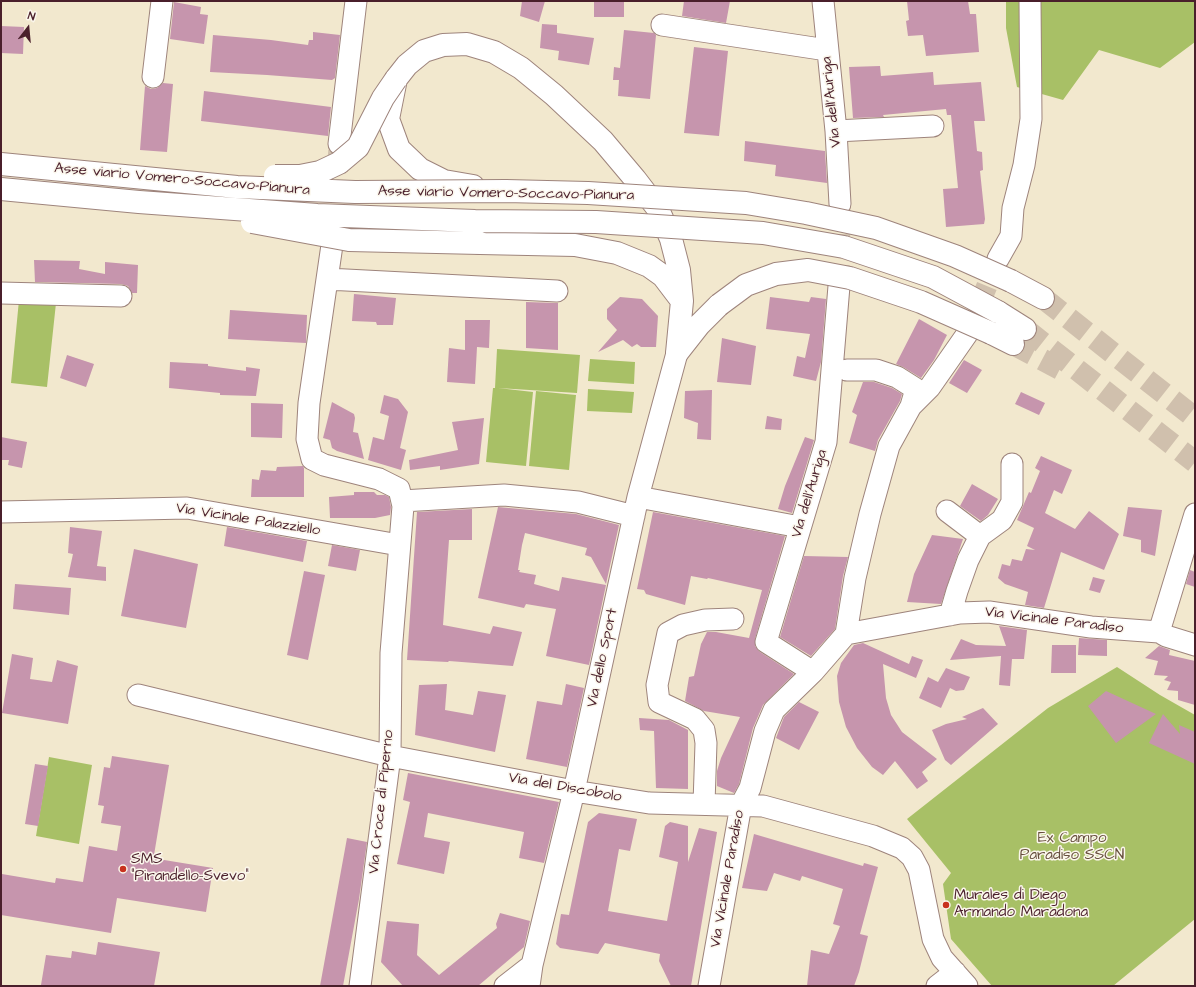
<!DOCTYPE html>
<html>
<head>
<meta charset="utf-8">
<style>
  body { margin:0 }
  #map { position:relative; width:1196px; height:987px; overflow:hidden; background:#f2e8ce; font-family:"Architects Daughter",sans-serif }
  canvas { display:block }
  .frame { position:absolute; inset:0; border:2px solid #4a1f2b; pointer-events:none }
  .north { position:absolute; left:8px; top:8px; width:40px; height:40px; -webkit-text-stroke:3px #fbf7ec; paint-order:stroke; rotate:16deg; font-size:11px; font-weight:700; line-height:16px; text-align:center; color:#4a1f2b }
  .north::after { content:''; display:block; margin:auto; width:14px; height:18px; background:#4a1f2b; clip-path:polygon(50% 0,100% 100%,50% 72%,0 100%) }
</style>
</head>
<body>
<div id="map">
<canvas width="1196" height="987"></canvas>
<div class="frame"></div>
<div class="north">N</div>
</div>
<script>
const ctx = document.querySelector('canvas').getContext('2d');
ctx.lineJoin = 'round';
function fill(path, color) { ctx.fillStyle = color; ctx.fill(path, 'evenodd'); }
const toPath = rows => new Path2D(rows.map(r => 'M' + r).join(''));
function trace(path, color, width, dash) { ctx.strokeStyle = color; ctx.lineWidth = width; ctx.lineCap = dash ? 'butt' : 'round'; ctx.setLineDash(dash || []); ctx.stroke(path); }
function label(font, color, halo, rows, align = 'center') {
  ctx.font = font + ' "Architects Daughter",sans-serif'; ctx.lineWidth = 3; ctx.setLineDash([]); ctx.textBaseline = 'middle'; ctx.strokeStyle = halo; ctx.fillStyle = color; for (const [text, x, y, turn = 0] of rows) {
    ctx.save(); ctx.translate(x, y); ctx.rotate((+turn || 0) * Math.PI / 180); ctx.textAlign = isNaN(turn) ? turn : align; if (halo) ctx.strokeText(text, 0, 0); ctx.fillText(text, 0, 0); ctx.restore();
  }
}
fill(toPath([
  [1006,1,1195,1,1195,42,1160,68,1099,50,1063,100,1017,87,1006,28],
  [19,300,56,303,47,387,11,383],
  [497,349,580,355,577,393,498,388,533,392,526,466,486,462,493,388,495,388],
  [590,359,635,362,634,384,588,381],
  [588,389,634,392,632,413,587,411],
  [536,391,576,395,569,470,529,466],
  [1117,667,1160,695,1195,715,1195,919,1113,986,992,986,951,939,943,884,951,873,907,819,1048,708],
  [49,757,92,765,79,844,36,836]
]), '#a8c066');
fill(toPath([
  [522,1,545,1,539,22,520,16],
  [594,1,624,1,624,17,594,17],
  [684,1,730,1,726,23,682,16],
  [907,1,968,1,970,14,976,14,979,52,926,56,923,35,908,36,906,21,909,20],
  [174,2,201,7,200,14,208,15,204,44,170,39],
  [542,24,557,25,557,33,594,38,589,65,558,60,559,51,540,48],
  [1,26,24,27,23,54,1,53],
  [624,30,654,33,656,35,650,99,618,96,619,80,613,80,614,67,620,68],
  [313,32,340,35,335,78,332,80,267,75,210,72,213,35,271,40,308,45,309,40,313,40],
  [694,47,728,51,719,136,684,133],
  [880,66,881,76,933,72,934,85,981,82,985,121,974,121,977,151,982,152,983,170,980,171,985,219,984,224,946,227,943,189,958,188,951,115,947,115,946,109,883,115,884,117,853,118,849,67],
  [163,83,173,84,167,152,140,150,145,86,151,89,157,88],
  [204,91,331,107,328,136,201,121],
  [745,141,825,151,827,183,775,176,776,165,744,161],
  [34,260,80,261,79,269,105,274,105,262,138,265,137,293,132,293,128,286,121,284,35,282],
  [354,294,396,298,393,325,377,325,376,322,352,321],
  [620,297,642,299,658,316,656,347,641,347,637,344,632,347,623,340,598,352,617,330,607,319,607,309],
  [770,297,809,302,811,297,826,299,821,362,816,381,793,376,797,356,805,358,810,334,766,329],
  [526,302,558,303,558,350,526,348],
  [230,310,307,315,306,343,228,339],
  [919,319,947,335,934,360,921,378,903,367,896,364],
  [465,320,490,320,489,348,477,347,475,384,447,382,449,348,465,350],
  [722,338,756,346,751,385,717,382],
  [67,355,94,364,86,387,60,378],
  [964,360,982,370,967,393,949,383],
  [170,362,208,364,208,366,246,371,246,367,260,369,256,396,220,395,220,393,169,388],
  [863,382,874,382,892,388,902,394,900,401,878,440,875,451,849,443,857,415,852,412],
  [712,390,711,440,697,439,698,423,684,418,685,391],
  [1021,392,1045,403,1039,415,1015,404],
  [384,395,398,399,408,412,400,448,406,450,401,470,368,460,373,437,384,440,389,416,380,413],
  [332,402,354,414,355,418,353,432,358,433,364,459,337,451,332,448,330,440,323,438],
  [251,403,283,404,282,438,251,437],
  [767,416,782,419,781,430,765,429],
  [484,418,479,464,440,470,440,466,410,470,409,460,458,450,452,422],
  [1,437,27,442,22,468,8,465,9,460,1,460],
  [805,437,814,440,792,513,778,509,785,486],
  [1041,456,1072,470,1062,494,1054,490,1045,513,1075,529,1089,511,1119,534,1104,570,1061,552,1044,608,1025,605,1028,592,1005,584,998,578,1002,564,1010,566,1012,559,1022,561,1026,549,1035,550,1027,546,1034,528,1017,520,1029,492,1031,493,1040,471,1035,468],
  [303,466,304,468,304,497,251,497,252,479,259,480,261,470,276,471,277,467],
  [972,484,998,499,988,515,981,521,960,506],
  [354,492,374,492,377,495,385,495,389,497,391,507,390,515,375,518,330,518,329,497,354,495],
  [498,507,576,514,619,525,606,584,591,557,585,555,587,548,525,533,522,545,518,570,520,570,519,572,536,575,534,584,559,591,562,577,606,585,589,665,546,656,556,609,526,604,524,608,478,598],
  [1128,507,1162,510,1155,556,1141,552,1141,540,1123,536],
  [472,509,472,540,449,540,443,625,490,634,493,626,522,632,513,666,449,661,448,662,407,660,417,512],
  [653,512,785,536,755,639,755,646,760,652,794,674,763,705,753,728,739,784,734,793,717,786,717,771,721,758,740,717,704,711,685,701,689,677,694,676,701,644,707,632,716,632,749,638,762,590,708,578,707,579,691,576,685,605,646,594,644,590,637,589],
  [70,527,102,531,97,566,106,567,106,581,68,577,73,554,68,553],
  [227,527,307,541,303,562,224,546],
  [932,535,963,539,941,604,907,602,914,574],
  [332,545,360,550,356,571,328,566],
  [134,549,198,564,186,628,121,616],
  [804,556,848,557,843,576,835,629,811,656,780,637],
  [1190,570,1195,572,1195,587,1186,584],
  [304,571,325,575,308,660,287,655],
  [1093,577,1105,580,1100,593,1089,590],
  [15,584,71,588,69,615,13,609],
  [999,626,1027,630,1024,659,1012,659,1010,686,999,685,1001,656,950,660,961,639,976,645,1006,646],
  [1079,638,1107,640,1107,656,1078,655],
  [863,643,909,664,912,656,923,660,916,678,883,664,886,698,891,715,902,732,937,759,922,772,928,781,917,789,895,761,883,775,872,767,857,748,846,727,839,702,837,676,841,663,854,645],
  [1052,645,1076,645,1076,673,1051,673],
  [1159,646,1170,650,1169,655,1195,661,1195,705,1178,700,1178,691,1167,690,1171,682,1164,680,1168,676,1154,675,1158,661,1145,658],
  [12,654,33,658,30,679,52,682,57,660,78,666,68,724,2,713],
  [946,668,970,677,964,690,956,691,950,688,941,708,919,698,928,677,938,682],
  [447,684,445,710,473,715,478,691,506,695,495,752,415,735,419,685],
  [566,684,584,688,567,767,526,759,537,701,562,705],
  [1106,691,1156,714,1116,743,1088,706],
  [799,702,819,712,799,750,776,738,784,717],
  [983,708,998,724,951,765,945,760,932,730,946,724,967,719,962,717],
  [1163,714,1180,734,1179,725,1195,732,1195,764,1149,743],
  [639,718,669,720,688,730,688,789,656,788,654,731,640,730],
  [112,756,169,765,154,855,158,856,158,859,213,868,206,912,117,898,111,933,1,915,2,874,55,883,56,878,83,882,89,846,117,851,121,826,101,823,104,806,98,805,104,767,110,768],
  [35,764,48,766,38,826,25,824],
  [408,773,559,802,544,863,519,858,524,832,428,813,424,837,450,842,444,874,397,864,410,802,403,800],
  [599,813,637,819,630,851,619,849,608,911,667,921,678,862,659,857,665,826,670,822,688,826,688,862,699,828,717,832,691,986,671,986,659,961,660,954,605,943,598,954,560,948,556,944,561,914,569,915,588,822],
  [754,834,863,866,864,863,878,867,860,934,868,936,859,972,854,986,807,986,811,950,829,954,840,926,833,924,843,889,802,876,800,881,774,873,767,891,742,888],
  [347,838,367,842,359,899,343,986,320,986],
  [500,913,530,921,524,947,478,986,403,986,381,962,387,921,419,924,417,955,439,975,497,928,496,924],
  [98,942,160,952,154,986,41,985,46,955,71,958,72,951,96,955]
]), '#c695ad');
trace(toPath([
  [333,233,339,147],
  [839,286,840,204],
  [967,334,998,259]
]), '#d0c0ad', 21, [21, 10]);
trace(toPath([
  [1043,298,1195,418],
  [1025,329,1195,462],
  [1013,344,1060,369]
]), '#d0c0ad', 22, [22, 11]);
const minor = toPath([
  [823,1,836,131,840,204],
  [662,25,827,50],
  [153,77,162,1],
  [836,131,933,126],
  [339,144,356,1],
  [332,245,309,403,307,439,312,459,324,465,379,479,399,489,403,506,391,653,390,756,360,986],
  [998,259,1011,236,1013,208,1024,165,1031,119,1030,1],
  [327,279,557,291],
  [1,293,121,296],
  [847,370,876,370,897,377,916,389,911,406],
  [638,497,800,527],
  [402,501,504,495,578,502,634,516],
  [947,511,980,536],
  [1,512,187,508,399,545],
  [950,615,957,591,968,560,980,536,1002,520,1012,502,1012,464],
  [1159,632,1195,514],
  [846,634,855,578,870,514,889,446,911,406,930,387,967,334],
  [813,672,766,642,826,442,839,286],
  [138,695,390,756,574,791,649,803,763,806,873,836,902,848,912,857,919,870,933,939,942,958,967,986],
  [704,804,706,743,704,730,695,719,659,702,657,685,668,633,683,625,705,620,733,619],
  [505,986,532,965],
  [529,986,532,965,574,791,638,497,677,353],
  [709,986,741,805,750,788,765,731,774,710,813,672,846,634,960,613,989,612,1091,627,1159,632,1166,636,1195,645],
  [937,986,955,972]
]);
const highway = toPath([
  [473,186,444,181,420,169,399,149,388,119,396,79,407,65,424,51,443,45,467,44,494,52,521,68,554,95,603,141,635,179,658,209,671,239,679,270,682,301,677,353],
  [480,243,575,245,617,253,649,266,663,276,682,301],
  [1011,281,1043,298],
  [998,312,1025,329],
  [991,333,1013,344],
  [677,353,699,325,719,305]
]);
trace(minor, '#9e847c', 23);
trace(highway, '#9e847c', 24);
trace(minor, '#fff', 21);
trace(highway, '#fff', 22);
const highwayBridge = toPath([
  [1,164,237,187,355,192,506,191,588,193,746,203,806,213,876,228,955,256,1011,281],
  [275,176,300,176,320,172,339,163,358,147,383,98,396,79],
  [1,189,139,202,317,215,475,221,596,222,763,233,844,247,933,277,998,312],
  [252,222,349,240,480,243],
  [719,305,746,285,776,274,808,270,850,278,921,302,991,333]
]);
trace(highwayBridge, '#9e847c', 24, []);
trace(highwayBridge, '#fff', 22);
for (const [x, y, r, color] of [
  [123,869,4,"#c8321e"],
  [946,905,4,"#c8321e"]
]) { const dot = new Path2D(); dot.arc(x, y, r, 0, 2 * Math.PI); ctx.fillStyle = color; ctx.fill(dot); trace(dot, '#fbf7ec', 1.5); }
label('15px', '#4a1f2b', '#fbf7ec', [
  ["Via dell'Auriga",832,102,-96],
  ["Asse viario Vomero-Soccavo-Pianura",182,180,5],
  ["Asse viario Vomero-Soccavo-Pianura",506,194,1],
  ["Via dell'Auriga",810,494,-73],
  ["Via Vicinale Palazziello",248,520,9],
  ["Via Vicinale Paradiso",1054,621,7],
  ["Via dello Sport",603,658,-78],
  ["Via del Discobolo",565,788,10],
  ["Via Croce di Piperno",382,802,-84],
  ["Via Vicinale Paradiso",728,879,-80]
]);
label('15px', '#664f3d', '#fbf7ec', [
  ["Ex Campo",1072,839],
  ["Paradiso SSCN",1072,856]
]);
label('15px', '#4a1f2b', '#fbf7ec', [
  ["SMS",131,860],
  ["\"Pirandello-Svevo\"",131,877],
  ["Murales di Diego",954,896],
  ["Armando Maradona",954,913]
], 'left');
</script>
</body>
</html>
